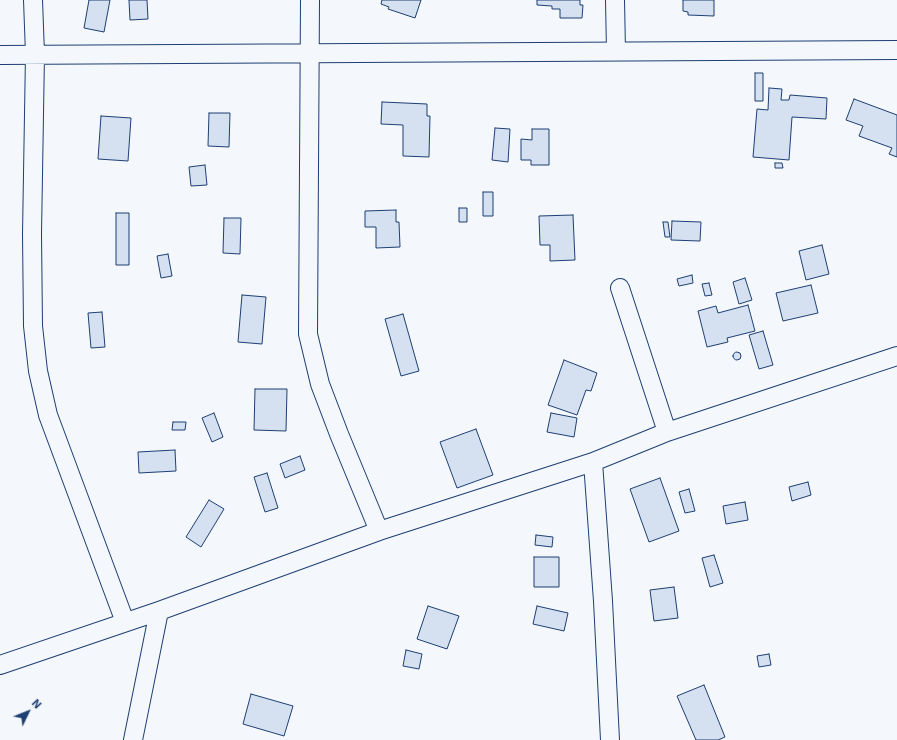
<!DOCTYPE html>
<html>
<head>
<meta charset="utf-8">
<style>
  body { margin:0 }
  #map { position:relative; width:897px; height:740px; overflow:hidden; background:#f4f7fb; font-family:"Exo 2",sans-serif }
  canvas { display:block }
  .north { position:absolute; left:8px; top:692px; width:40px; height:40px; -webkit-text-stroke:3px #f4f7fb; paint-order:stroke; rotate:47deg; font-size:11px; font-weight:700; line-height:16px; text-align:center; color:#1d3f73 }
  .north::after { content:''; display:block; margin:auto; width:14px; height:18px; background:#1d3f73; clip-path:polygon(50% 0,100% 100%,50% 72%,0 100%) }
</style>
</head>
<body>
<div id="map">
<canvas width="897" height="740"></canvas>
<div class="north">N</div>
</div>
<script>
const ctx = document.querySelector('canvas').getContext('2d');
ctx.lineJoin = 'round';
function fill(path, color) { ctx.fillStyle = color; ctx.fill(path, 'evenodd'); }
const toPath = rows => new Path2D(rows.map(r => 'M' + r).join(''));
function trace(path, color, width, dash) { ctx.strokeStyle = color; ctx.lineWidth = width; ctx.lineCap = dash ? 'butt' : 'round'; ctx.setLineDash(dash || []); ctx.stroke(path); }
const building = toPath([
  [89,0,110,0,104,32,84,28,89,0],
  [129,0,147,0,148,19,130,20,129,0],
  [382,0,421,0,415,18,388,9,389,7,381,4,382,0],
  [537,0,580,0,580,5,583,5,582,18,560,18,560,9,552,9,552,6,537,5,537,0],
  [683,0,714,0,714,16,688,15,688,12,683,11,683,0],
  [755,73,763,73,763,101,755,101,755,73],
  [769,88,782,89,781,100,789,100,790,95,827,98,826,119,792,117,789,160,753,157,757,109,768,110,769,88],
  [854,99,897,115,897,157,889,154,892,148,859,136,863,126,846,120,854,99],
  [382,102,427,104,427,116,430,116,429,157,403,156,403,125,381,124,382,102],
  [209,113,230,113,229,147,208,146,209,113],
  [101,116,131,118,128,161,98,159,101,116],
  [495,128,510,129,508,162,492,160,495,128],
  [532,129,549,129,549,165,531,165,531,160,521,160,521,139,532,140,532,129],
  [775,163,782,163,783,168,775,168,775,163],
  [205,165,207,185,191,186,189,167,205,165],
  [483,192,493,192,493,216,483,216,483,192],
  [459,208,467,208,467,222,459,222,459,208],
  [396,210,396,222,399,222,400,247,376,248,376,227,365,227,365,211,396,210],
  [116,213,129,213,129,265,116,265,116,213],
  [573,215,575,260,550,261,550,245,540,245,539,216,573,215],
  [224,218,241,218,240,254,223,253,224,218],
  [672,221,701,222,700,241,671,240,672,221],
  [663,222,668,222,670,237,665,237,663,222],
  [822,245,829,274,806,280,799,251,822,245],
  [168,254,172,276,161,278,157,256,168,254],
  [692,275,693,283,679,286,677,279,692,275],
  [745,278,752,300,739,304,733,282,745,278],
  [709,283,712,295,705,296,702,284,709,283],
  [811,285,818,313,783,321,776,293,811,285],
  [242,295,266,297,262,344,238,342,242,295],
  [748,305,755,331,727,338,728,342,707,347,698,311,716,306,718,313,748,305],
  [102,312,105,347,91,348,88,313,102,312],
  [403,314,419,371,401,376,385,319,403,314],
  [763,331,773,365,759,369,749,335,763,331],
  '733 356a4 4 0 1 1 8 0a4 4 0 1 1-8 0Z',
  [564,360,597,373,591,391,586,390,577,415,548,405,564,360],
  [255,389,287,389,286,431,254,430,255,389],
  [214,413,223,437,212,442,202,418,214,413],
  [551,413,577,418,574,437,547,432,551,413],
  [173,422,186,422,185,430,172,430,173,422],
  [476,429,493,475,457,488,440,442,476,429],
  [175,450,176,471,139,473,138,452,175,450],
  [300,456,305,470,285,478,280,464,300,456],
  [267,473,278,508,265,512,254,477,267,473],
  [660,478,679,531,649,542,630,489,660,478],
  [808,482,811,495,792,501,789,487,808,482],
  [689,489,695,511,685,513,679,492,689,489],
  [209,500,224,509,201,547,186,537,209,500],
  [745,502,748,520,726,524,723,506,745,502],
  [536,535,553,537,552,547,535,545,536,535],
  [714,555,723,583,710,587,702,558,714,555],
  [534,557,559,557,559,587,534,587,534,557],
  [674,587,678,618,654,621,650,590,674,587],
  [428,606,459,616,447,649,417,639,428,606],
  [537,606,568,613,564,631,533,624,537,606],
  [406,650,422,654,419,669,403,666,406,650],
  [769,654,771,665,759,667,757,656,769,654],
  [704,685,725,737,718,740,696,740,677,696,704,685],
  [251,694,293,706,284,736,243,724,251,694]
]);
fill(building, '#d5e0f0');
trace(building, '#1d3f73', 1);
const minor = toPath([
  [33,0,35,54,32,234,33,326,38,371,48,415,125,622],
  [310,0,308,334,320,384,339,434,379,531],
  [615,0,616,51],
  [0,55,897,50],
  [620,288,667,432],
  [593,462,603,601,610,740],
  [0,665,159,611,379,531,593,462,667,432,897,356],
  [133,740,159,611]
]);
trace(minor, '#1d3f73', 20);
trace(minor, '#f4f7fb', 18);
</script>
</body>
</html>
